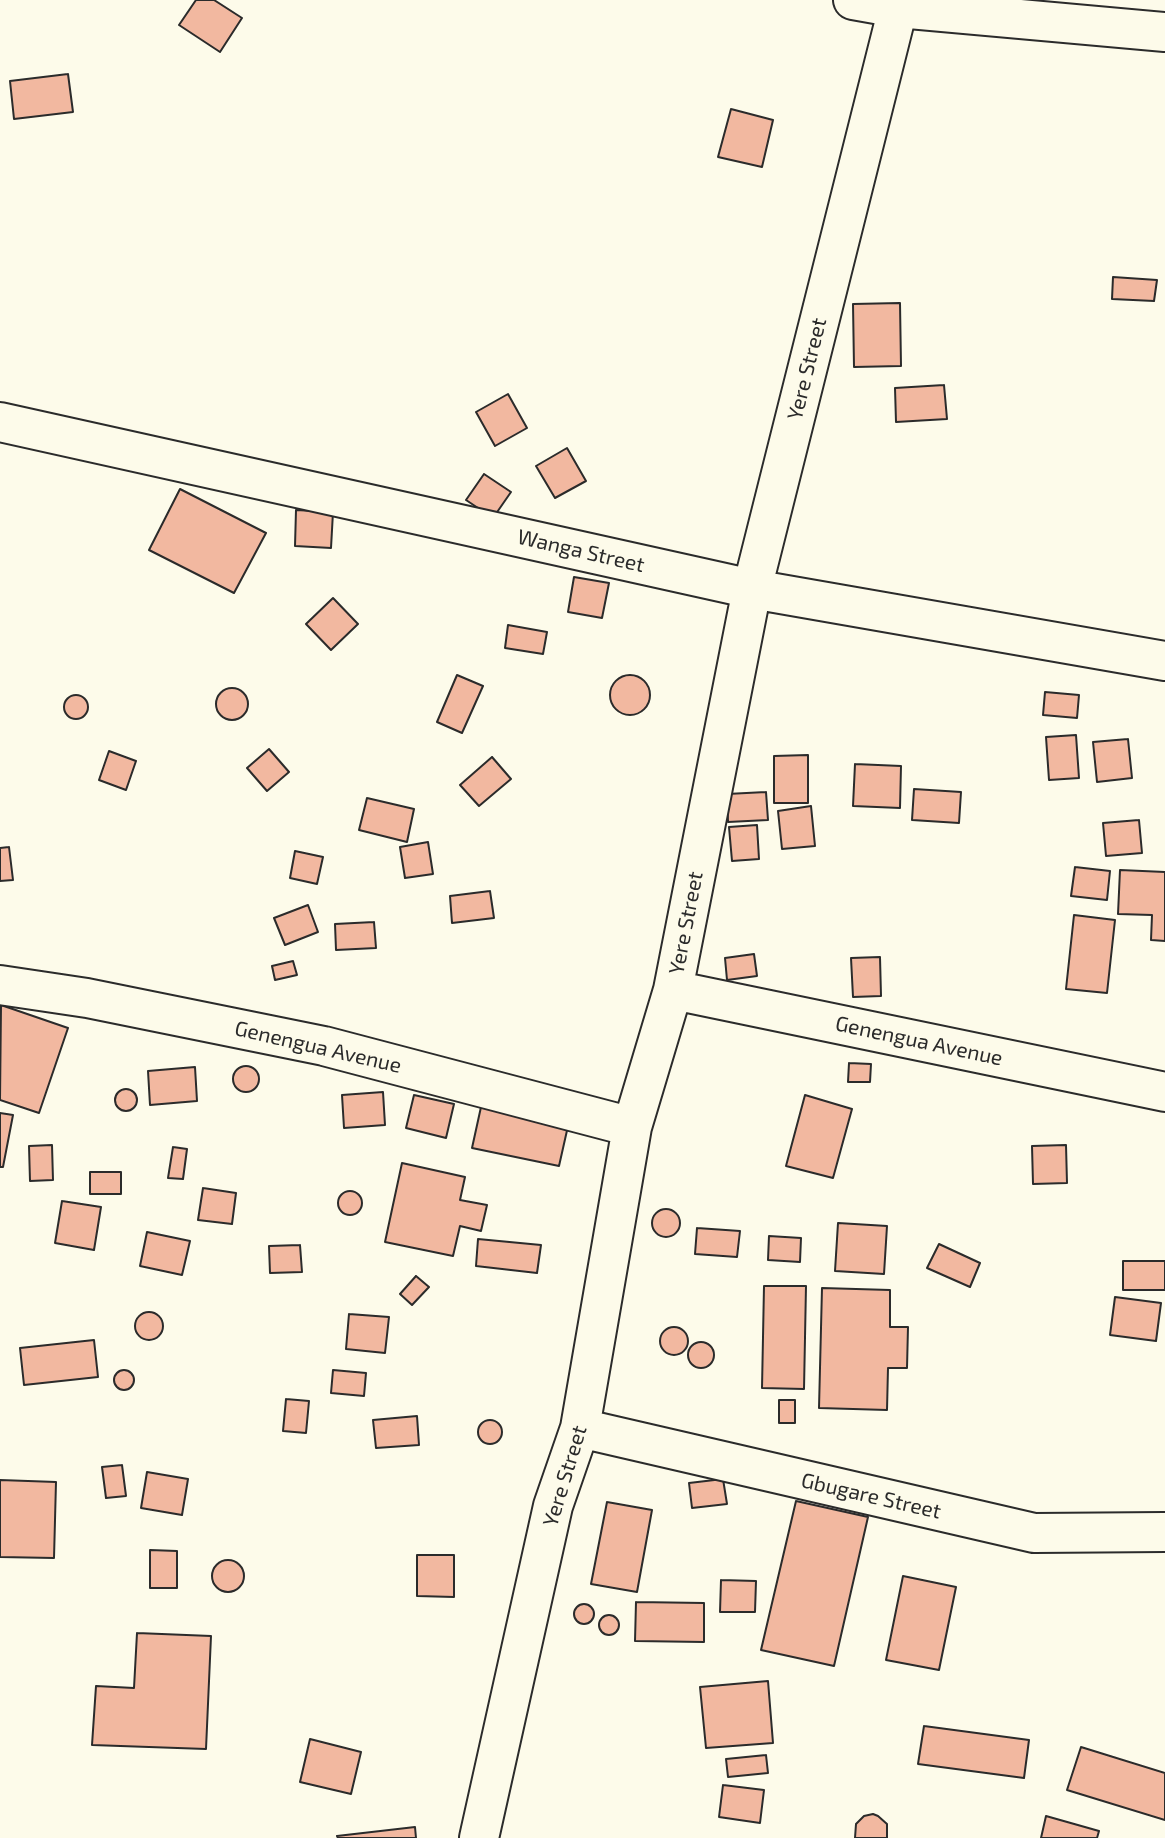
<!DOCTYPE html>
<html>
<head>
<meta charset="utf-8">
<style>
  body { margin:0 }
  canvas { display:block; background:#fdfbea }
</style>
</head>
<body>
<canvas width="1165" height="1838"></canvas>
<script>
const ctx = document.querySelector('canvas').getContext('2d');
ctx.lineJoin = 'round';
function fill(path, color) { ctx.fillStyle = color; ctx.fill(path, 'evenodd'); }
const toPath = rows => new Path2D(rows.map(r => 'M' + r).join(''));
function trace(path, color, width, dash) { ctx.strokeStyle = color; ctx.lineWidth = width; ctx.lineCap = dash ? 'butt' : 'round'; ctx.setLineDash(dash || []); ctx.stroke(path); }
function label(font, color, halo, rows, align = 'center') {
  ctx.font = font + ' "Exo 2",sans-serif'; ctx.lineWidth = 5; ctx.setLineDash([]); ctx.textBaseline = 'middle'; ctx.strokeStyle = halo; ctx.fillStyle = color; for (const [text, x, y, turn = 0] of rows) {
    ctx.save(); ctx.translate(x, y); ctx.rotate((+turn || 0) * Math.PI / 180); ctx.textAlign = isNaN(turn) ? turn : align; if (halo) ctx.strokeText(text, 0, 0); ctx.fillText(text, 0, 0); ctx.restore();
  }
}
const building = toPath([
  [196,0,214,0,242,18,220,52,179,25,196,0],
  [68,74,73,112,14,119,10,81,68,74],
  [731,109,773,120,762,167,718,157,731,109],
  [1113,277,1157,280,1154,301,1112,299,1113,277],
  [900,303,901,366,854,367,853,304,900,303],
  [944,385,947,419,896,422,895,388,944,385],
  [508,394,527,428,495,446,476,412,508,394],
  [567,448,586,481,555,498,536,466,567,448],
  [484,474,511,492,493,518,466,500,484,474],
  [180,489,266,533,234,593,149,550,180,489],
  [296,510,333,512,331,548,295,546,296,510],
  [574,577,609,583,602,618,568,612,574,577],
  [333,598,358,624,331,650,306,624,333,598],
  [508,625,547,632,543,654,505,648,508,625],
  '610 695a20 20 0 1 1 40 0a20 20 0 1 1-40 0Z',
  [457,675,483,686,462,733,437,722,457,675],
  '216 704a16 16 0 1 1 32 0a16 16 0 1 1-32 0Z',
  [1045,692,1079,695,1077,718,1043,715,1045,692],
  '64 707a12 12 0 1 1 24 0a12 12 0 1 1-24 0Z',
  [1076,735,1079,778,1049,780,1046,737,1076,735],
  [1128,739,1132,778,1097,782,1093,742,1128,739],
  [269,749,289,772,267,791,247,768,269,749],
  [109,751,136,761,126,790,99,780,109,751],
  [808,755,808,803,774,803,774,756,808,755],
  [492,757,511,779,479,806,460,785,492,757],
  [855,764,901,766,900,808,853,806,855,764],
  [914,789,961,792,959,823,912,820,914,789],
  [766,792,768,820,728,822,727,794,766,792],
  [367,798,414,809,407,842,359,830,367,798],
  [811,806,815,846,782,849,778,811,811,806],
  [1139,820,1142,853,1106,856,1103,823,1139,820],
  [757,825,759,859,732,861,729,827,757,825],
  [428,842,433,874,405,878,400,847,428,842],
  [9,847,13,880,0,881,0,848,9,847],
  [295,851,323,857,317,884,290,878,295,851],
  [1075,867,1110,871,1107,900,1071,896,1075,867],
  [1120,870,1165,872,1165,941,1151,940,1152,915,1118,914,1120,870],
  [490,891,494,918,452,923,450,896,490,891],
  [308,905,318,932,285,945,274,918,308,905],
  [1074,915,1115,920,1107,993,1066,989,1074,915],
  [374,922,376,948,336,950,335,924,374,922],
  [754,954,757,976,727,980,725,958,754,954],
  [880,957,881,996,853,997,851,958,880,957],
  [293,961,297,975,275,980,272,966,293,961],
  [1,1005,68,1028,39,1113,0,1100,1,1005],
  [849,1063,871,1064,870,1082,848,1082,849,1063],
  '233 1079a13 13 0 1 1 26 0a13 13 0 1 1-26 0Z',
  [195,1067,197,1101,150,1105,148,1071,195,1067],
  '115 1100a11 11 0 1 1 22 0a11 11 0 1 1-22 0Z',
  [383,1092,385,1125,344,1128,342,1095,383,1092],
  [414,1095,454,1104,446,1138,406,1128,414,1095],
  [805,1095,852,1109,833,1178,786,1166,805,1095],
  [481,1107,568,1126,559,1166,472,1148,481,1107],
  [0,1113,13,1115,3,1167,0,1167,0,1113],
  [52,1145,53,1180,30,1181,29,1146,52,1145],
  [1066,1145,1067,1183,1033,1184,1032,1146,1066,1145],
  [173,1147,187,1149,183,1179,168,1178,173,1147],
  [402,1163,465,1177,460,1200,487,1205,481,1231,460,1226,453,1256,385,1242,402,1163],
  [90,1172,121,1172,121,1194,90,1194,90,1172],
  [203,1188,236,1193,232,1224,198,1220,203,1188],
  '338 1203a12 12 0 1 1 24 0a12 12 0 1 1-24 0Z',
  [62,1201,101,1207,94,1250,55,1243,62,1201],
  '652 1223a14 14 0 1 1 28 0a14 14 0 1 1-28 0Z',
  [838,1223,887,1226,884,1274,835,1271,838,1223],
  [697,1228,740,1231,737,1257,695,1254,697,1228],
  [147,1232,190,1241,182,1275,140,1266,147,1232],
  [769,1236,801,1238,800,1262,768,1260,769,1236],
  [478,1239,541,1245,537,1273,476,1266,478,1239],
  [939,1244,980,1263,970,1287,927,1268,939,1244],
  [300,1245,302,1272,270,1273,269,1246,300,1245],
  [1123,1261,1165,1261,1165,1290,1123,1290,1123,1261],
  [416,1276,429,1287,412,1305,400,1294,416,1276],
  [764,1286,806,1286,804,1389,762,1388,764,1286],
  [822,1288,890,1290,890,1327,908,1327,907,1368,888,1368,887,1410,819,1408,822,1288],
  [1115,1297,1161,1303,1156,1341,1110,1335,1115,1297],
  '135 1326a14 14 0 1 1 28 0a14 14 0 1 1-28 0Z',
  [349,1314,389,1317,385,1353,346,1349,349,1314],
  '660 1341a14 14 0 1 1 28 0a14 14 0 1 1-28 0Z',
  [94,1340,98,1377,24,1385,20,1348,94,1340],
  '688 1355a13 13 0 1 1 26 0a13 13 0 1 1-26 0Z',
  [333,1370,366,1373,364,1396,331,1393,333,1370],
  '114 1380a10 10 0 1 1 20 0a10 10 0 1 1-20 0Z',
  [286,1399,309,1401,306,1433,283,1431,286,1399],
  [779,1400,795,1400,795,1423,779,1423,779,1400],
  [417,1416,419,1445,376,1448,373,1420,417,1416],
  '478 1432a12 12 0 1 1 24 0a12 12 0 1 1-24 0Z',
  [122,1465,126,1496,106,1498,102,1467,122,1465],
  [147,1472,188,1479,182,1515,141,1508,147,1472],
  [723,1479,727,1504,692,1508,689,1483,723,1479],
  [0,1480,56,1482,54,1558,0,1557,0,1480],
  [796,1501,868,1517,834,1666,761,1650,796,1501],
  [607,1502,652,1510,637,1592,591,1584,607,1502],
  [150,1550,177,1551,177,1588,150,1588,150,1550],
  [417,1555,454,1555,454,1597,417,1596,417,1555],
  '212 1576a16 16 0 1 1 32 0a16 16 0 1 1-32 0Z',
  [903,1576,956,1587,939,1670,886,1660,903,1576],
  [721,1580,756,1581,755,1612,720,1612,721,1580],
  [636,1602,704,1603,704,1642,635,1641,636,1602],
  '574 1614a10 10 0 1 1 20 0a10 10 0 1 1-20 0Z',
  '599 1625a10 10 0 1 1 20 0a10 10 0 1 1-20 0Z',
  [137,1633,211,1636,206,1749,92,1745,96,1686,134,1688,137,1633],
  [768,1681,773,1743,706,1748,700,1687,768,1681],
  [924,1726,1029,1740,1024,1778,918,1764,924,1726],
  [310,1739,361,1752,351,1794,300,1782,310,1739],
  [1081,1747,1165,1773,1165,1820,1067,1790,1081,1747],
  [766,1755,768,1773,728,1777,726,1759,766,1755],
  [723,1785,764,1790,760,1823,719,1817,723,1785],
  [873,1814,878,1816,887,1824,887,1838,855,1838,856,1824,864,1816,873,1814],
  [1046,1816,1099,1831,1097,1838,1041,1838,1046,1816],
  [415,1827,416,1838,338,1838,337,1836,415,1827]
]);
fill(building, '#f2b8a0');
trace(building, '#2b2b2b', 2);
const minor = toPath([
  [0,422,752,589,1165,661],
  [0,985,87,998,324,1046,632,1127],
  [673,990,1165,1092],
  [580,1428,1034,1533,1165,1532],
  [479,1838,553,1506,580,1428,632,1127,673,990,752,589,898,8]
]);
const primary = toPath([
  [853,0,898,8,1165,32]
]);
trace(minor, '#2b2b2b', 42);
trace(primary, '#2b2b2b', 42);
trace(minor, '#fdfbea', 38);
trace(primary, '#fdfbea', 38);
label('21px', '#2b2b2b', '#fdfbea', [
  ["Yere Street",807,369,-76],
  ["Wanga Street",581,551,13],
  ["Yere Street",686,923,-79],
  ["Genengua Avenue",919,1041,12],
  ["Genengua Avenue",318,1047,13],
  ["Yere Street",565,1476,-73],
  ["Gbugare Street",871,1496,13]
]);
</script>
</body>
</html>
